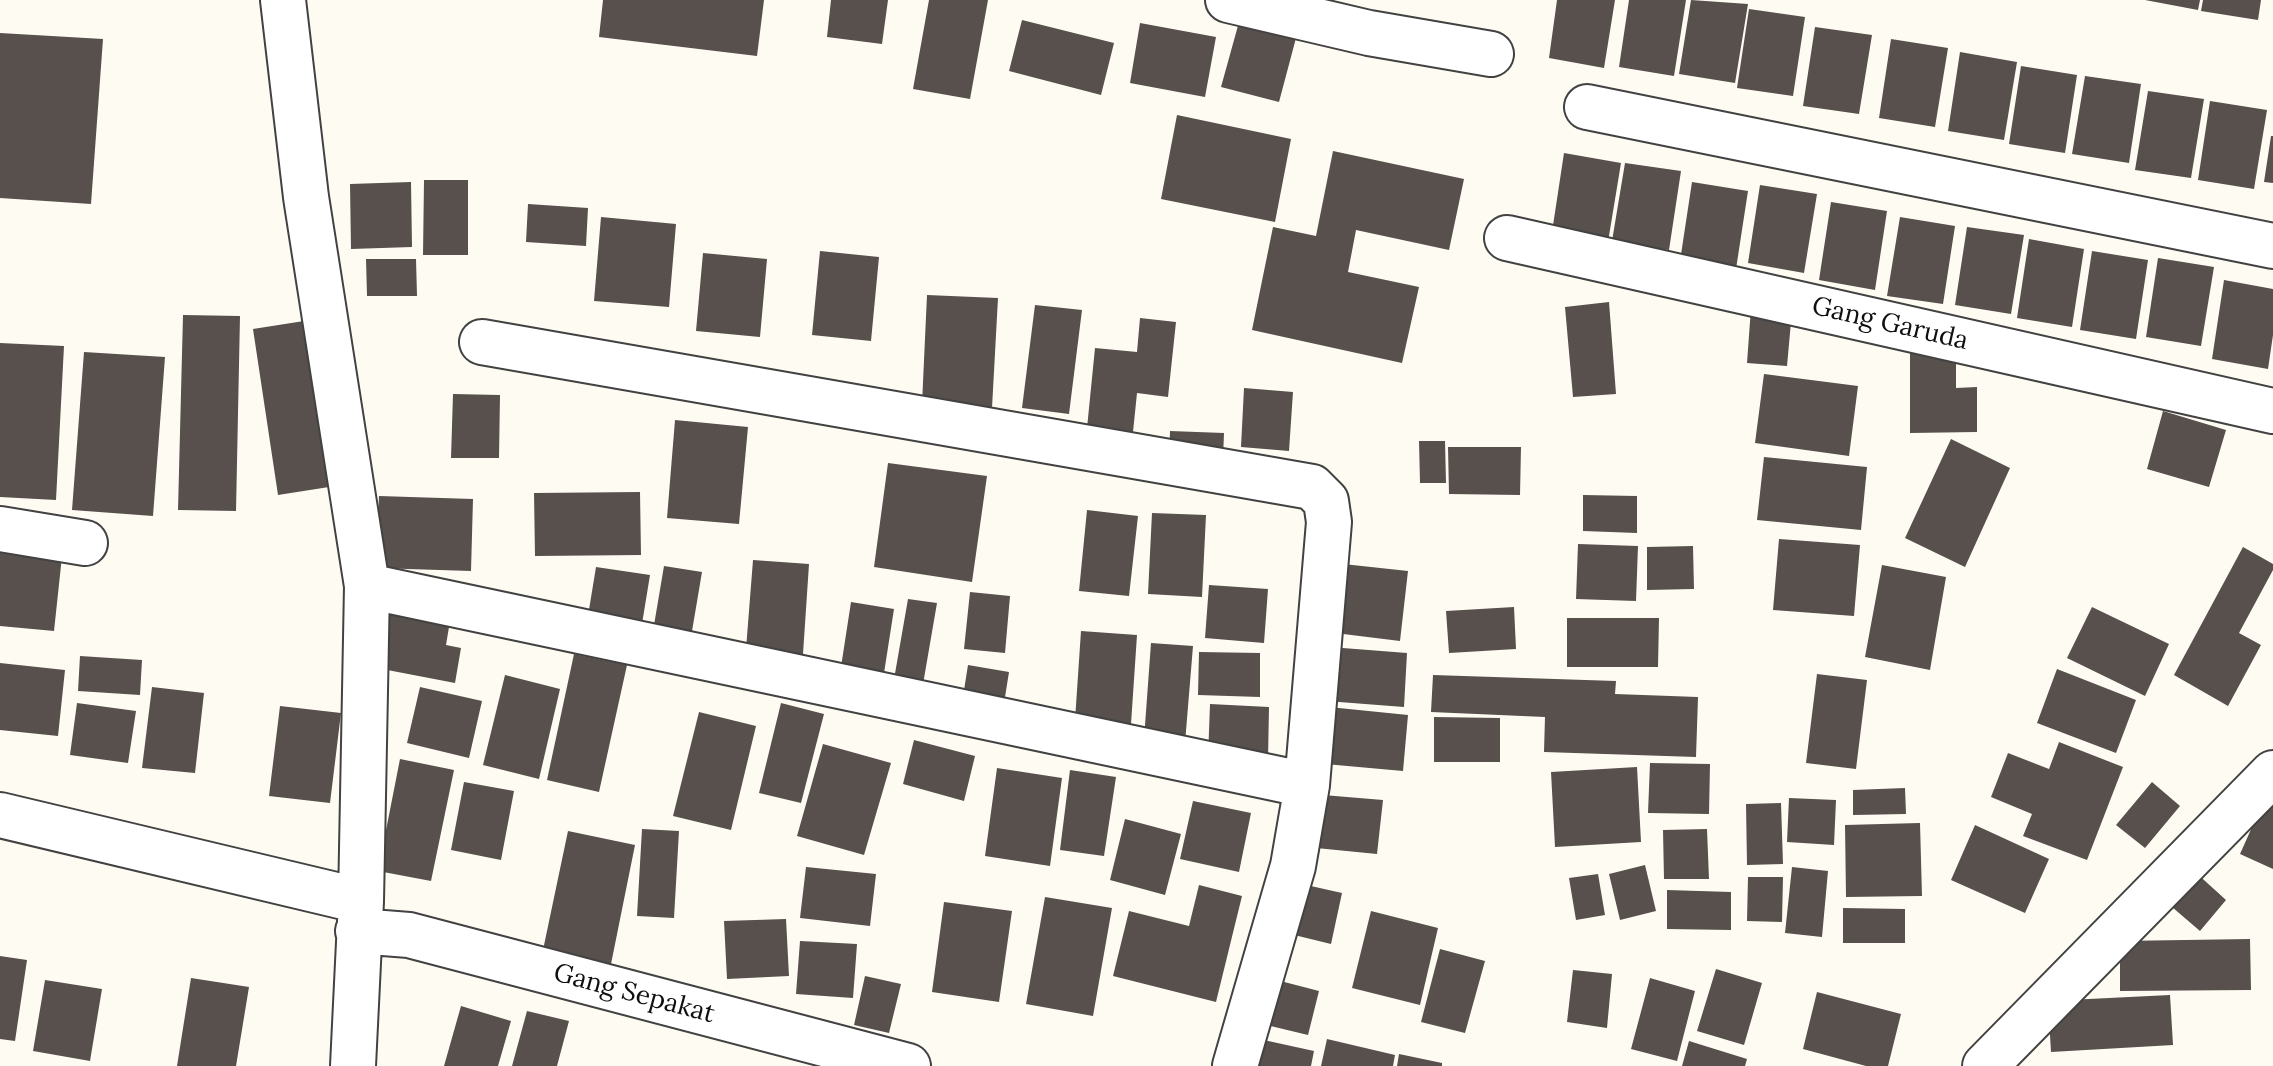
<!DOCTYPE html>
<html>
<head>
<meta charset="utf-8">
<style>
  body { margin:0 }
  canvas { display:block; background:#fefcf2 }
</style>
</head>
<body>
<canvas width="2273" height="1066"></canvas>
<script>
const ctx = document.querySelector('canvas').getContext('2d');
ctx.lineJoin = 'round';
function fill(path, color) { ctx.fillStyle = color; ctx.fill(path, 'evenodd'); }
const toPath = rows => new Path2D(rows.map(r => 'M' + r).join(''));
function trace(path, color, width, dash) { ctx.strokeStyle = color; ctx.lineWidth = width; ctx.lineCap = dash ? 'butt' : 'round'; ctx.setLineDash(dash || []); ctx.stroke(path); }
function label(font, color, halo, rows, align = 'center') {
  ctx.font = font + ' Lora,serif'; ctx.lineWidth = 8; ctx.setLineDash([]); ctx.textBaseline = 'middle'; ctx.strokeStyle = halo; ctx.fillStyle = color; for (const [text, x, y, turn = 0] of rows) {
    ctx.save(); ctx.translate(x, y); ctx.rotate((+turn || 0) * Math.PI / 180); ctx.textAlign = isNaN(turn) ? turn : align; if (halo) ctx.strokeText(text, 0, 0); ctx.fillText(text, 0, 0); ctx.restore();
  }
}
fill(toPath([
  [603,0,764,0,757,56,599,37],
  [831,0,888,0,882,44,827,37],
  [929,0,988,0,970,99,913,89],
  [1557,0,1615,0,1604,68,1549,58],
  [1629,0,1686,0,1674,76,1619,67],
  [1691,0,1748,4,1735,83,1679,74],
  [2145,0,2200,0,2198,10],
  [2203,0,2261,0,2258,20,2201,11],
  [1749,9,1805,17,1793,96,1737,88],
  [1022,20,1114,43,1101,95,1009,71],
  [1239,22,1296,38,1279,102,1221,87],
  [1140,23,1216,37,1205,97,1130,83],
  [1815,27,1872,35,1859,114,1803,106],
  [0,33,103,39,91,204,0,198],
  [1891,39,1948,48,1935,127,1879,118],
  [1960,52,2017,62,2004,140,1948,131],
  [2021,66,2077,75,2065,153,2009,144],
  [2085,76,2141,84,2129,163,2072,154],
  [2148,91,2204,99,2191,178,2135,170],
  [2210,101,2267,110,2254,189,2198,180],
  [1177,115,1291,139,1275,222,1161,199],
  [2271,136,2273,136,2273,183,2264,182],
  [1333,151,1464,179,1449,250,1356,230,1348,272,1419,287,1402,363,1252,330,1273,227,1316,236],
  [1564,153,1621,163,1608,242,1552,232],
  [1625,163,1681,171,1669,250,1612,241],
  [424,180,468,180,468,255,423,255],
  [411,182,412,247,351,249,350,184],
  [1692,182,1748,191,1736,269,1680,261],
  [1760,185,1817,194,1804,273,1748,263],
  [1831,202,1887,211,1875,290,1819,280],
  [528,204,588,208,586,246,526,242],
  [601,217,676,224,669,307,594,301],
  [1900,217,1955,226,1943,304,1887,296],
  [1967,227,2024,235,2011,314,1955,305],
  [2029,239,2084,249,2072,327,2017,318],
  [820,251,879,257,871,341,812,335],
  [2092,251,2148,260,2136,339,2080,330],
  [703,253,767,259,760,337,696,331],
  [2158,258,2214,267,2201,346,2146,337],
  [366,259,416,259,417,296,367,296],
  [2224,280,2273,289,2273,335,2268,369,2212,359],
  [927,295,998,298,992,408,922,404],
  [1609,302,1616,394,1573,397,1565,307],
  [1035,305,1082,310,1069,414,1022,408],
  [1751,308,1792,311,1787,366,1747,363],
  [183,315,240,316,236,511,178,510],
  [1140,318,1176,322,1168,397,1137,393,1133,432,1087,428,1095,348,1137,352],
  [304,321,329,487,278,495,253,329],
  [0,343,64,346,56,500,0,497],
  [1910,350,1956,350,1956,388,1977,387,1977,432,1910,433],
  [84,352,165,357,153,516,72,510],
  [1764,374,1858,386,1849,456,1755,443],
  [1244,388,1293,392,1289,451,1241,447],
  [453,394,500,395,499,458,451,458],
  [2163,411,2226,430,2209,487,2147,469],
  [675,420,748,427,739,524,667,518],
  [1170,431,1224,433,1223,459,1169,457],
  [1951,439,2010,468,1965,567,1905,538],
  [1419,441,1445,441,1446,483,1420,483],
  [1448,447,1521,447,1520,495,1449,494],
  [1764,457,1867,467,1861,530,1757,520],
  [888,463,987,476,972,582,874,567],
  [640,492,641,555,535,556,534,493],
  [1583,495,1637,496,1637,533,1583,531],
  [379,496,473,499,471,571,376,568],
  [1087,510,1138,516,1129,596,1079,591],
  [1152,513,1206,515,1202,597,1148,594],
  [1779,539,1860,545,1854,616,1773,610],
  [0,540,63,547,54,631,0,626],
  [1578,544,1638,546,1636,601,1576,599],
  [1693,546,1694,589,1647,590,1647,547],
  [2243,547,2273,564,2273,570,2239,633,2261,645,2228,706,2174,675],
  [753,560,809,564,803,654,746,649],
  [1334,563,1408,571,1400,641,1327,632],
  [1882,565,1946,577,1930,670,1865,657],
  [664,566,702,572,690,643,652,637],
  [596,567,650,575,641,630,587,622],
  [1209,585,1268,589,1264,643,1205,638],
  [970,592,1010,596,1005,653,964,649],
  [908,599,937,603,922,690,893,685],
  [851,602,894,609,884,673,841,667],
  [389,603,451,615,446,645,461,648,455,683,377,668],
  [1514,607,1516,649,1449,653,1446,611],
  [2092,607,2169,644,2145,696,2067,658],
  [1567,618,1659,618,1658,667,1567,667],
  [1081,631,1137,635,1131,724,1075,720],
  [1151,643,1193,646,1185,743,1144,739],
  [1330,647,1407,653,1404,707,1326,701],
  [1199,652,1260,653,1260,697,1198,695],
  [574,654,627,665,599,792,547,780],
  [80,656,142,660,140,695,78,691],
  [0,663,65,670,58,736,0,730],
  [968,665,1009,672,1002,716,961,709],
  [2057,669,2136,700,2116,753,2037,723],
  [1817,674,1867,680,1856,769,1806,763],
  [505,675,560,689,539,779,483,765],
  [1433,675,1616,681,1615,694,1698,697,1696,757,1544,752,1545,717,1431,712],
  [152,687,204,693,195,773,142,768],
  [420,687,482,701,469,758,407,743],
  [77,703,136,711,128,763,70,755],
  [781,703,824,714,801,803,759,793],
  [1210,704,1269,707,1268,760,1208,758],
  [280,706,341,713,330,803,269,796],
  [1319,706,1408,715,1403,771,1314,763],
  [699,712,756,726,731,830,673,816],
  [1434,717,1500,718,1500,762,1434,762],
  [914,740,975,756,964,801,903,784],
  [2059,742,2123,767,2087,860,2023,836,2032,814,1991,797,2008,753,2049,769],
  [823,744,891,763,864,855,797,836],
  [400,759,454,770,431,881,378,871],
  [1650,763,1710,764,1709,814,1648,813],
  [1637,767,1641,842,1555,847,1551,772],
  [997,768,1062,778,1050,866,985,856],
  [1070,770,1116,777,1104,856,1060,850],
  [464,782,514,791,501,860,451,850],
  [2152,782,2180,806,2145,848,2116,825],
  [1905,788,1906,814,1853,815,1853,790],
  [2269,789,2273,791,2273,869,2240,854],
  [1311,794,1383,800,1377,854,1306,847],
  [1789,798,1836,800,1834,845,1787,842],
  [1193,801,1251,813,1239,872,1180,859],
  [1781,803,1783,864,1747,865,1746,804],
  [1125,819,1181,834,1165,895,1110,880],
  [1920,823,1922,896,1846,897,1845,825],
  [1975,825,2049,859,2025,913,1951,880],
  [642,829,679,831,674,918,637,916],
  [1707,829,1709,879,1664,879,1663,830],
  [568,831,635,845,611,964,543,950],
  [1645,865,1656,911,1620,920,1609,874],
  [806,867,876,874,870,926,800,918],
  [1792,867,1828,871,1822,937,1785,933],
  [2193,870,2226,900,2200,931,2165,901],
  [1598,874,1605,915,1576,920,1569,878],
  [1748,877,1783,877,1782,922,1747,921],
  [1293,882,1342,893,1331,944,1282,932],
  [1199,885,1242,896,1216,1002,1113,976,1129,911,1189,926],
  [1667,890,1731,892,1731,930,1667,929],
  [1045,897,1112,908,1093,1016,1026,1004],
  [944,902,1012,911,999,1002,932,992],
  [1843,908,1905,909,1905,943,1843,943],
  [1371,911,1438,928,1420,1005,1352,988],
  [786,919,789,976,727,979,724,921],
  [2250,939,2251,990,2120,991,2120,941],
  [800,941,857,944,853,998,796,994],
  [1440,949,1485,961,1465,1033,1421,1022],
  [0,956,27,960,15,1041,0,1039],
  [1716,969,1762,983,1744,1045,1697,1031],
  [1573,970,1612,974,1607,1028,1567,1022],
  [865,976,901,984,889,1033,854,1025],
  [1265,977,1319,991,1308,1035,1254,1022],
  [191,978,249,987,236,1066,177,1066],
  [1650,978,1695,991,1677,1061,1631,1049],
  [45,980,102,989,90,1061,33,1051],
  [1817,992,1901,1014,1888,1066,1866,1066,1803,1049],
  [2170,995,2173,1045,2051,1052,2048,1001],
  [461,1006,511,1021,498,1066,444,1066],
  [527,1011,569,1021,557,1066,512,1066],
  [1250,1037,1314,1051,1311,1066,1244,1066],
  [1327,1039,1395,1055,1393,1066,1321,1066],
  [1689,1041,1747,1059,1745,1066,1682,1066],
  [1399,1054,1442,1063,1442,1066,1397,1066]
]), '#57504c');
const street = toPath([
  [283,0,306,197,367,586,361,901,353,1066],
  [1228,0,1369,33,1491,54],
  [1587,107,2273,246],
  [1507,238,2273,411],
  [482,342,1312,487,1326,501,1329,522,1307,785,1293,866,1235,1066],
  [0,529,85,543],
  [367,586,1307,785],
  [0,815,361,901],
  [358,931,409,935,908,1066],
  [1985,1066,2273,773]
]);
trace(street, '#424242', 48);
trace(street, '#fff', 44);
label('26px', '#0f0f0f', '#fff', [
  ["Gang Garuda",1890,324,13],
  ["Gang Sepakat",634,994,15]
]);
</script>
</body>
</html>
